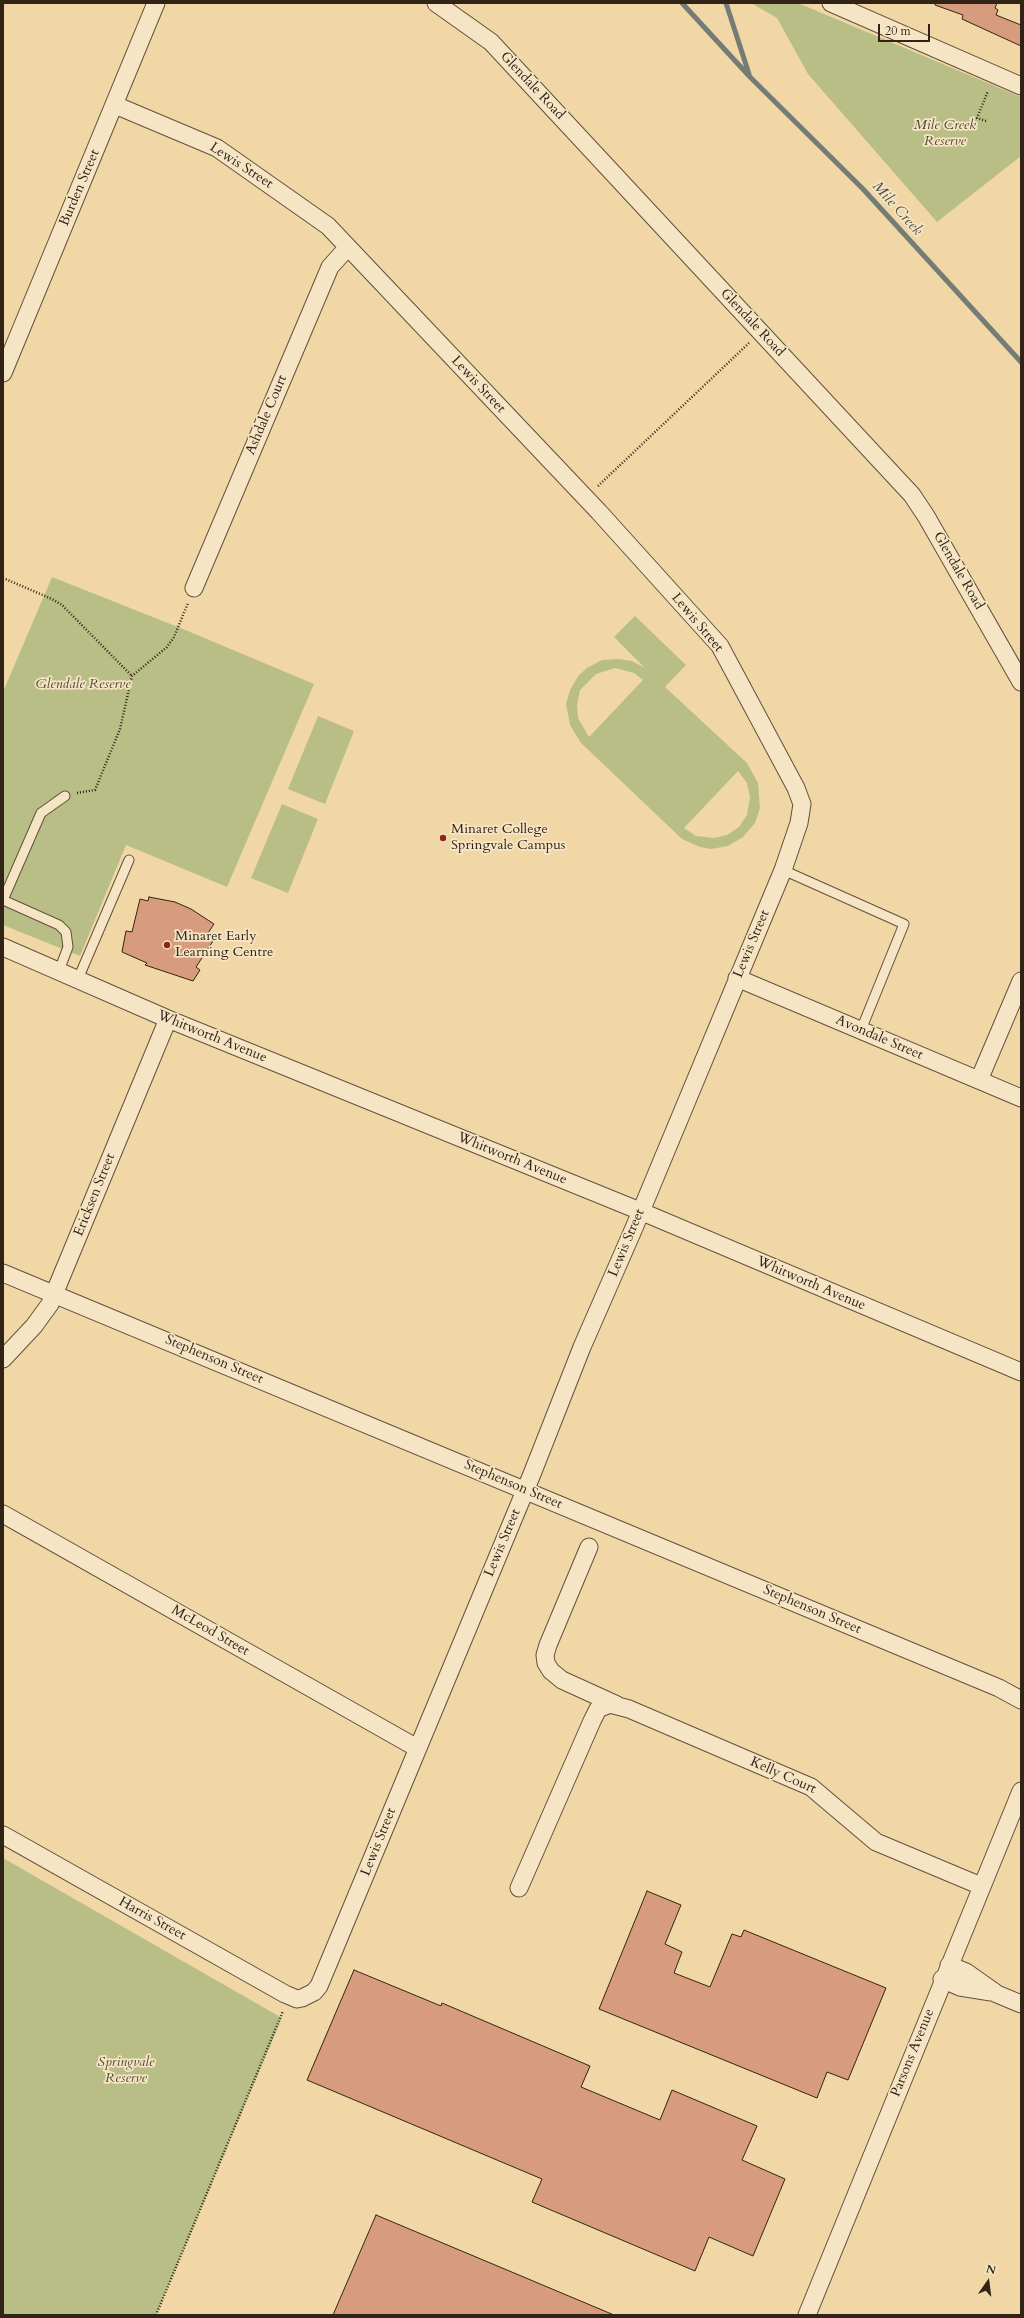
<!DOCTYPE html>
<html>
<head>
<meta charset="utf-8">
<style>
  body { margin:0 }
  #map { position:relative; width:1024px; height:2318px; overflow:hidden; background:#f1d7a6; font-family:Cardo,serif }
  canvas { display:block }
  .frame { position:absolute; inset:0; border:4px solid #312417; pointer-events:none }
  .north { position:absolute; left:968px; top:2262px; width:40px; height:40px; -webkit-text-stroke:3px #f6e5c5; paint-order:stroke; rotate:14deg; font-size:11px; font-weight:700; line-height:16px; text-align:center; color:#312417 }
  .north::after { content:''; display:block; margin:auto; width:14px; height:18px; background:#312417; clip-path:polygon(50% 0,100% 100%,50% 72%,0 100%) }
  .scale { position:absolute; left:878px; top:24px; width:52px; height:18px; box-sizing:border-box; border:2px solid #312417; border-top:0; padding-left:5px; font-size:12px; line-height:14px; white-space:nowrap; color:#312417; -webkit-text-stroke:3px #f6e5c5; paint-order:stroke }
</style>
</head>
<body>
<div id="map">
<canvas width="1024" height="2318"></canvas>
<div class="frame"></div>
<div class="north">N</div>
<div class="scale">20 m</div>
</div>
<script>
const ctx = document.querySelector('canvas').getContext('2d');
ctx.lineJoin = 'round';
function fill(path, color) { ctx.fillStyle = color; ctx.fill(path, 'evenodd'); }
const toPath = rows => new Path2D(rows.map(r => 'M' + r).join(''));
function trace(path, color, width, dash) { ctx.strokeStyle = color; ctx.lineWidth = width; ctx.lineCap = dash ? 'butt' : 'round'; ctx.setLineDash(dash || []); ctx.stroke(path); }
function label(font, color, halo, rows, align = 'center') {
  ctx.font = font + ' Cardo,serif'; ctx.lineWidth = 3.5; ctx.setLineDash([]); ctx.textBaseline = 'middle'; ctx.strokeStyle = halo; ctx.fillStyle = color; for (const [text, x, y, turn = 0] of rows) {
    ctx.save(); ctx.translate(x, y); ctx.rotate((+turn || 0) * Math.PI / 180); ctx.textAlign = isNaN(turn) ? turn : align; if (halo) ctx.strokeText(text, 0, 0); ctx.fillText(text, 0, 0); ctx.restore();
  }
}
fill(toPath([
  [751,3,798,3,1021,97,1021,156,937,222,808,74,777,18],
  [52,577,183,629,314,684,227,887,126,845,80,956,3,925,3,692],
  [635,616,686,665,665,687,747,763,758,783,760,808,755,823,743,837,728,846,711,849,700,847,682,839,581,743,570,725,566,704,570,690,579,675,587,668,602,660,618,659,632,661,645,668,614,637],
  [615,668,634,673,643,680,589,737,578,718,577,705,580,690,596,674],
  [738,771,747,783,750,797,747,815,739,827,727,835,714,838,696,836,684,828],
  [318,716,354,731,325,804,288,789],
  [282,804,318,819,288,893,251,878],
  [3,1858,282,2018,156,2315,3,2315]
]), '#b9be87');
trace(toPath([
  [682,3,750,77,863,189,1021,362],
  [726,3,749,74]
]), '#747c75', 5);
const building = toPath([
  [935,3,997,3,995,8,998,10,996,15,1021,25,1021,46,962,19,963,15,935,5,935,3],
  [149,897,175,902,191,909,214,924,208,933,215,938,196,967,200,970,193,981,145,965,147,963,122,952,126,931,132,932,140,899,148,901,149,897],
  [647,1891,681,1905,665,1944,682,1952,674,1973,710,1987,732,1934,741,1937,744,1930,886,1988,848,2080,827,2072,817,2098,599,2009,647,1891],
  [354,1970,441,2006,442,2003,590,2066,581,2087,660,2120,672,2090,757,2126,742,2160,785,2179,753,2256,709,2237,695,2271,532,2202,542,2179,307,2080,354,1970],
  [376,2215,614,2315,333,2315,376,2215]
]);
fill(building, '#d79c7d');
trace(building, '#312417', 1);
const service = toPath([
  [783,870,904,924,861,1030],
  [59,971,68,947,66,932,59,925,3,900,41,813,65,796],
  [78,979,129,860]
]);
const minor = toPath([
  [436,3,491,42,912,495,926,516,1021,682],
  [831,3,1021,86],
  [3,373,156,3],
  [194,588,330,267,348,247],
  [3,947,168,1019,640,1211,1021,1372],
  [737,978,1021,1098],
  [979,1080,1021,981],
  [3,1273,999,1688,1021,1700],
  [3,1359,34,1326,50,1304,168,1019],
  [3,1514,417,1748],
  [589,1547,548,1645,545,1655,546,1663,551,1671,562,1680,617,1705],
  [3,1835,285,1994,297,1999,302,1998,314,1992,319,1986,532,1474,582,1347,634,1228,783,870,799,823,802,804,796,788,720,646,599,512,328,226,217,148,115,105],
  [519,1888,592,1721,598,1709,610,1704,629,1709,811,1787,876,1842,981,1886],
  [949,1965,966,1972,997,1994,1021,2004],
  [942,1979,960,1987,991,1992],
  [807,2315,1021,1791]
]);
trace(service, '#61513b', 11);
trace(minor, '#61513b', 19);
trace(toPath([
  [986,121,977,118,988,91],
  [598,486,749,343],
  [3,578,52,599,62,605,132,676],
  [77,793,95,790,120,729,132,676,167,647,174,637,188,603],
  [156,2315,283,2011]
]), '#312417', 2.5, [1, 2]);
trace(service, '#f6e5c5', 9);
trace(minor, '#f6e5c5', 17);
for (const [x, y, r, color] of [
  [443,838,4,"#8f2418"],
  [167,945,4,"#8f2418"]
]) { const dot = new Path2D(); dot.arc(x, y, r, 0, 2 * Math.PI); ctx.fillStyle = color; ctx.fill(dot); trace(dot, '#f6e5c5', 1.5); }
label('14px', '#312417', '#f6e5c5', [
  ["Glendale Road",532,86,47],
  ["Lewis Street",241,166,33],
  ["Burden Street",80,188,-67],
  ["Glendale Road",752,323,47],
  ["Lewis Street",478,385,47],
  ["Ashdale Court",267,415,-67],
  ["Glendale Road",958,571,60],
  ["Lewis Street",697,623,50],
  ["Lewis Street",752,944,-67],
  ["Whitworth Avenue",212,1037,22],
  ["Avondale Street",879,1038,23],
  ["Whitworth Avenue",512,1159,22],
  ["Ericksen Street",95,1195,-68],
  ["Lewis Street",627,1243,-67],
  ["Whitworth Avenue",811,1284,23],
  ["Stephenson Street",214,1360,23],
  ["Stephenson Street",513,1485,23],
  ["Lewis Street",503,1543,-67],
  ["Stephenson Street",812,1610,23],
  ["McLeod Street",210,1631,30],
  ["Kelly Court",783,1776,24],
  ["Lewis Street",379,1842,-68],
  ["Harris Street",152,1919,29],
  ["Parsons Avenue",913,2053,-68]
]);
label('italic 14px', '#534a33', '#f6e5c5', [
  ["Mile Creek",945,126],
  ["Reserve",945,142],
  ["Glendale Reserve",83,685],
  ["Springvale",126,2063],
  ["Reserve",126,2079]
]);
label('14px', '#312417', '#f6e5c5', [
  ["Minaret College",451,830],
  ["Springvale Campus",451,846],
  ["Minaret Early",175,937],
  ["Learning Centre",175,953]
], 'left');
label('italic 15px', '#535046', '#f6e5c5', [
  ["Mile Creek",897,209,48]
]);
</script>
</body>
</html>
